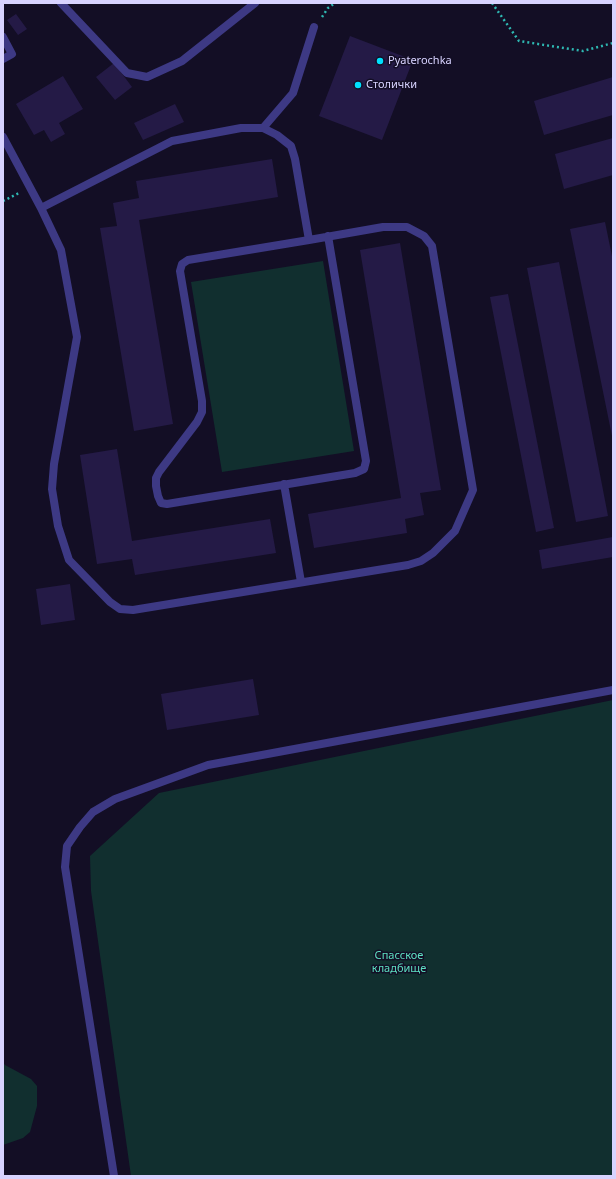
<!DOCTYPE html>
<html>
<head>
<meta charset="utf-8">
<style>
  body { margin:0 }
  #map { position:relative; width:616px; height:1179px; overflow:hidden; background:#130e25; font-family:"Noto Sans",sans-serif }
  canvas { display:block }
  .frame { position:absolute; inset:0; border:4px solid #d8d3ff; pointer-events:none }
</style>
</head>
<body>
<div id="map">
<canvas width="616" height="1179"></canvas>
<div class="frame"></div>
</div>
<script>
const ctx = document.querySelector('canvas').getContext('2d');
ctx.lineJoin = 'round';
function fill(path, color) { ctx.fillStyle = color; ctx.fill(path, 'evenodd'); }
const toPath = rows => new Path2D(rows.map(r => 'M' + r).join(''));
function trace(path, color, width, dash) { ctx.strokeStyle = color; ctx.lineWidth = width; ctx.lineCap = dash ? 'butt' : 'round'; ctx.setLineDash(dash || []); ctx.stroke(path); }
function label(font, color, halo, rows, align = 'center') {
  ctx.font = font + ' "Noto Sans",sans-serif'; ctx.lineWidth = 3; ctx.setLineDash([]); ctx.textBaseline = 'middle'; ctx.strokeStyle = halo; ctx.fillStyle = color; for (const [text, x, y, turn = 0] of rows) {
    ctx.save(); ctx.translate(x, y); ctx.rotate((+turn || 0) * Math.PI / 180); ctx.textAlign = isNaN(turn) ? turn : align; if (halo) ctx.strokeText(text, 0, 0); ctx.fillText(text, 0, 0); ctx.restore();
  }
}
fill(toPath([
  [323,261,354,451,222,472,191,282],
  [613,700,613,1176,131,1176,91,891,90,856,159,793],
  [3,1062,5,1065,31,1079,37,1086,37,1106,30,1132,23,1138,3,1145]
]), '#112f2f');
fill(toPath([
  [16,14,27,29,18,35,7,20],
  [350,36,413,60,382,140,319,116],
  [114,63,132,87,115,100,96,77],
  [63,76,83,109,59,123,65,134,51,142,44,130,34,135,16,104],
  [613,77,613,115,544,135,534,101],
  [175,104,184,122,143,140,134,123],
  [613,138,613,175,564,189,555,154],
  [272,159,278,197,139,220,173,424,134,431,100,228,117,226,113,203,139,198,136,181],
  [605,222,613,261,612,436,570,229],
  [400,243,441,490,420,493,424,515,405,519,407,533,314,548,308,514,401,498,360,250],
  [559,262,608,516,576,522,527,268],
  [508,294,554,528,536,532,490,297],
  [117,449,132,541,270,519,276,553,135,575,132,559,97,564,80,455],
  [613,537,613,557,542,569,539,550],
  [70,584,75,620,41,625,36,589],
  [253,679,259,715,167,730,161,694]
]), '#241a46');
trace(toPath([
  [492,3,519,41,583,51,613,43],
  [322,17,328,8,335,3],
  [3,201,19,193]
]), '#2eb8b2', 2.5, [2, 3]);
trace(toPath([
  [61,3,127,73,147,77,182,61,255,3],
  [3,37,12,54,3,59],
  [263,128,293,93,314,27],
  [3,137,41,208,61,250,77,337,54,464,52,489,58,526,69,560,110,602,120,609,133,610,408,565,421,561,433,553,455,531,473,490,432,246,424,236,407,227,383,227,309,240,295,159,291,146,277,135,263,128,241,128,172,141,41,208],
  [309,240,188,260,182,264,180,271,202,401,202,412,197,422,159,472,156,478,156,486,158,496,161,503,167,504,355,473,364,469,366,461,328,236],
  [284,484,301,582],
  [114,1176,65,867,67,846,80,827,93,812,115,799,208,765,613,690]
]), '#3d3984', 8);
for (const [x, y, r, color] of [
  [380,61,4,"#00e0fe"],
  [358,85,4,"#00e0fe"]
]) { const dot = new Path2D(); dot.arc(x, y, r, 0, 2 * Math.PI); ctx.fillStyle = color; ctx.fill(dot); trace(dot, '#130e25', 1.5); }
label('11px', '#d8d3ff', '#130e25', [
  ["Pyaterochka",388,61],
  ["Столички",366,85]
], 'left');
label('11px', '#5de0c2', '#130e25', [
  ["Спасское",399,956],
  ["кладбище",399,969]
]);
</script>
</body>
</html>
